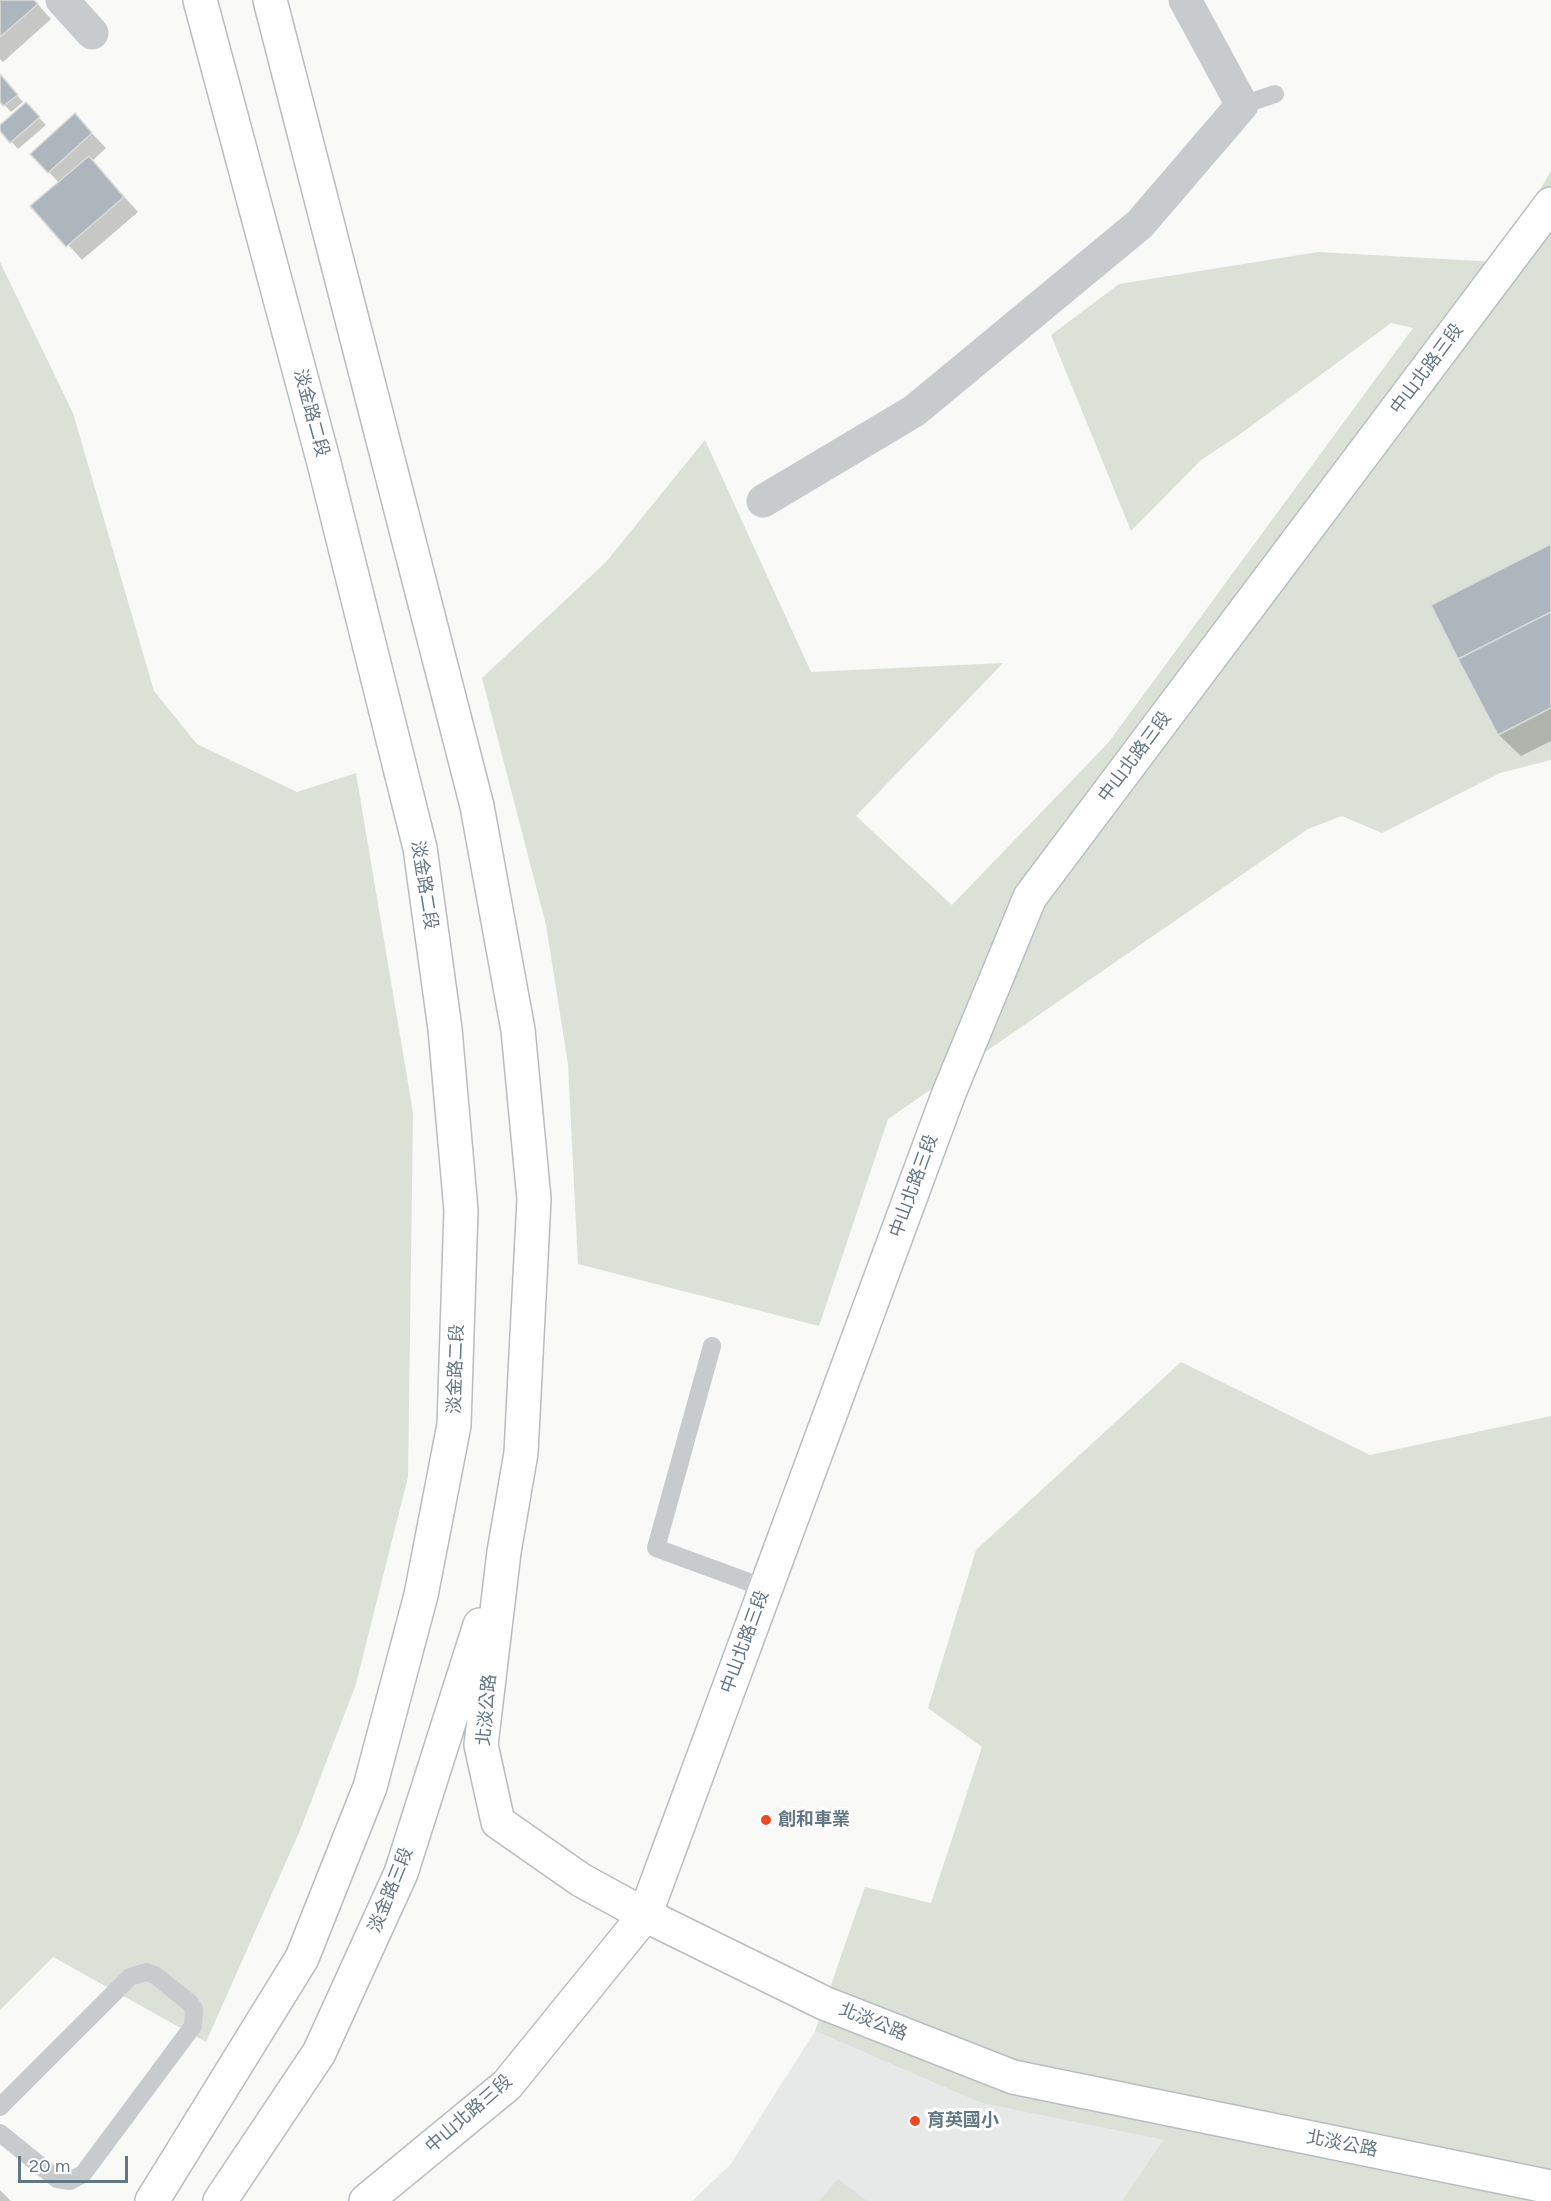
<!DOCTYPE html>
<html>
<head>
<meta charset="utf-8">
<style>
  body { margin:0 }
  #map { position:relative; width:1551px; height:2201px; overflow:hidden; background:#f9f9f7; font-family:Figtree,sans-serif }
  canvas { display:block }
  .scale { position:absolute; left:18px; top:2156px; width:110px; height:27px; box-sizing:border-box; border:3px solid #637683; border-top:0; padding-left:8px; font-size:18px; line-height:21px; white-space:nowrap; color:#637683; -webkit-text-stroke:4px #fff; paint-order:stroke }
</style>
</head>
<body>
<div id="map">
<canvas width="1551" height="2201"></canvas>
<div class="scale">20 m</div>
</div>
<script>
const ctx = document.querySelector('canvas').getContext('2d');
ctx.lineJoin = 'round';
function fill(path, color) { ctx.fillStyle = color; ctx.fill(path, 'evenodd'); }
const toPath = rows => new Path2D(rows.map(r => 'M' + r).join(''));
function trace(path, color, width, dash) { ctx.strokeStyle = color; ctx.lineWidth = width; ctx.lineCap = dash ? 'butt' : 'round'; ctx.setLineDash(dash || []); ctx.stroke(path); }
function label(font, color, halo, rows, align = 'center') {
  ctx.font = font + ' Figtree,"Noto Sans TC",sans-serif'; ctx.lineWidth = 6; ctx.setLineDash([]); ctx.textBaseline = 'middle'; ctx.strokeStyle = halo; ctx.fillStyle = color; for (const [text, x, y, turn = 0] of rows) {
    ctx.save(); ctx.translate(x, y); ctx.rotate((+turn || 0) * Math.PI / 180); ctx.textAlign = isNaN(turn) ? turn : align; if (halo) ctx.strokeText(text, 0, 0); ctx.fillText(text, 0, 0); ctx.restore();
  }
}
fill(toPath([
  [815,2031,981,2103,1163,2140,1122,2201,692,2201,730,2165]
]), '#e7e8e8');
fill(toPath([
  [1551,171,1551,760,1500,773,1382,833,1342,816,1308,829,888,1119,819,1326,578,1264,568,1064,546,925,482,678,606,562,705,440,811,672,1003,663,856,816,952,905,1108,743,1413,328,1391,323,1239,435,1201,460,1131,531,1051,335,1119,284,1318,252,1497,262],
  [0,262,73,413,154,691,197,744,297,792,356,773,413,1113,408,1477,356,1684,301,1828,206,2042,53,1957,0,2010],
  [1181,1362,1370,1455,1551,1416,1551,2201,1122,2201,1163,2140,981,2103,815,2031,865,1887,931,1903,982,1747,928,1708,976,1550],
  [838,2179,867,2201,819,2201]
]), '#dbe1d7');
fill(toPath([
  [0,0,34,0,51,19,3,62,0,59],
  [0,75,23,102,11,112,0,100],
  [26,104,46,125,18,149,0,129,0,127],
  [89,130,106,148,92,161,138,212,82,260,33,206,59,183,49,172],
  [1551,546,1551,741,1521,756,1499,735,1433,606],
  [0,2190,11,2201,0,2201]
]), '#0003');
const building = toPath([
  [0,0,34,0,38,4,0,37,0,0],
  [0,74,18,95,3,106,0,102,0,74],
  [26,102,40,117,10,143,0,131,0,125,26,102],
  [75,113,92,133,48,173,30,154,75,113],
  [89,156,124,197,66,247,30,206,89,156],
  [1551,544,1551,612,1458,659,1431,605,1551,544],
  [1551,612,1551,708,1498,735,1458,659,1551,612]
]);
fill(building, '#adb6bc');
trace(building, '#dbdbd9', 1.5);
const secondary = toPath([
  [366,2201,507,2085,645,1915,949,1093,1030,897,1551,204]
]);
const primary = toPath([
  [270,0,477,806,518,1030,534,1199,521,1453,504,1552,481,1745,498,1822,581,1880,645,1915,824,2003,1013,2077,1551,2187],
  [152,2201,302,1958,370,1787,421,1595,454,1425,461,1210,445,1029,420,848,324,463,200,0],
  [220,2201,319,2053,401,1873,480,1625]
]);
trace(secondary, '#b7bdc1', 36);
trace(primary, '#b8bdc0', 36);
trace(toPath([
  [1242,105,1275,94],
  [712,1346,656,1548,765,1588],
  [0,2107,130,1977,146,1972,155,1975,190,2003,194,2009,193,2026,83,2174,70,2181,57,2179,0,2133]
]), '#c7cbce', 18);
trace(toPath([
  [62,0,92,33],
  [763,501,914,411,1140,224,1242,105,1185,0]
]), '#c7cbce', 33);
trace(secondary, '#fff', 33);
trace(primary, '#fff', 33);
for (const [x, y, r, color] of [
  [766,1820,6,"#ec4924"],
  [915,2121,6,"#ec4924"]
]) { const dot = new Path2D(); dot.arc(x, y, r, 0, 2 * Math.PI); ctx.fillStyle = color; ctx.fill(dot); trace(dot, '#fff', 2); }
label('18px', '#637683', '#fff', [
  ["中山北路三段",1427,369,-53],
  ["淡金路二段",311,413,75],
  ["中山北路三段",1135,757,-53],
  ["淡金路二段",424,885,81],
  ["中山北路三段",914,1186,-70],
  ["淡金路二段",456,1369,-88],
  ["中山北路三段",745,1642,-70],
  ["北淡公路",487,1710,-85],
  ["淡金路三段",391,1890,-68],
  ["北淡公路",873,2022,22],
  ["中山北路三段",469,2114,-41],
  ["北淡公路",1342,2144,11]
]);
label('bold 18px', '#637683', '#fff', [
  ["創和車業",778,1820],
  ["育英國小",927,2121]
], 'left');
</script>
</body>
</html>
